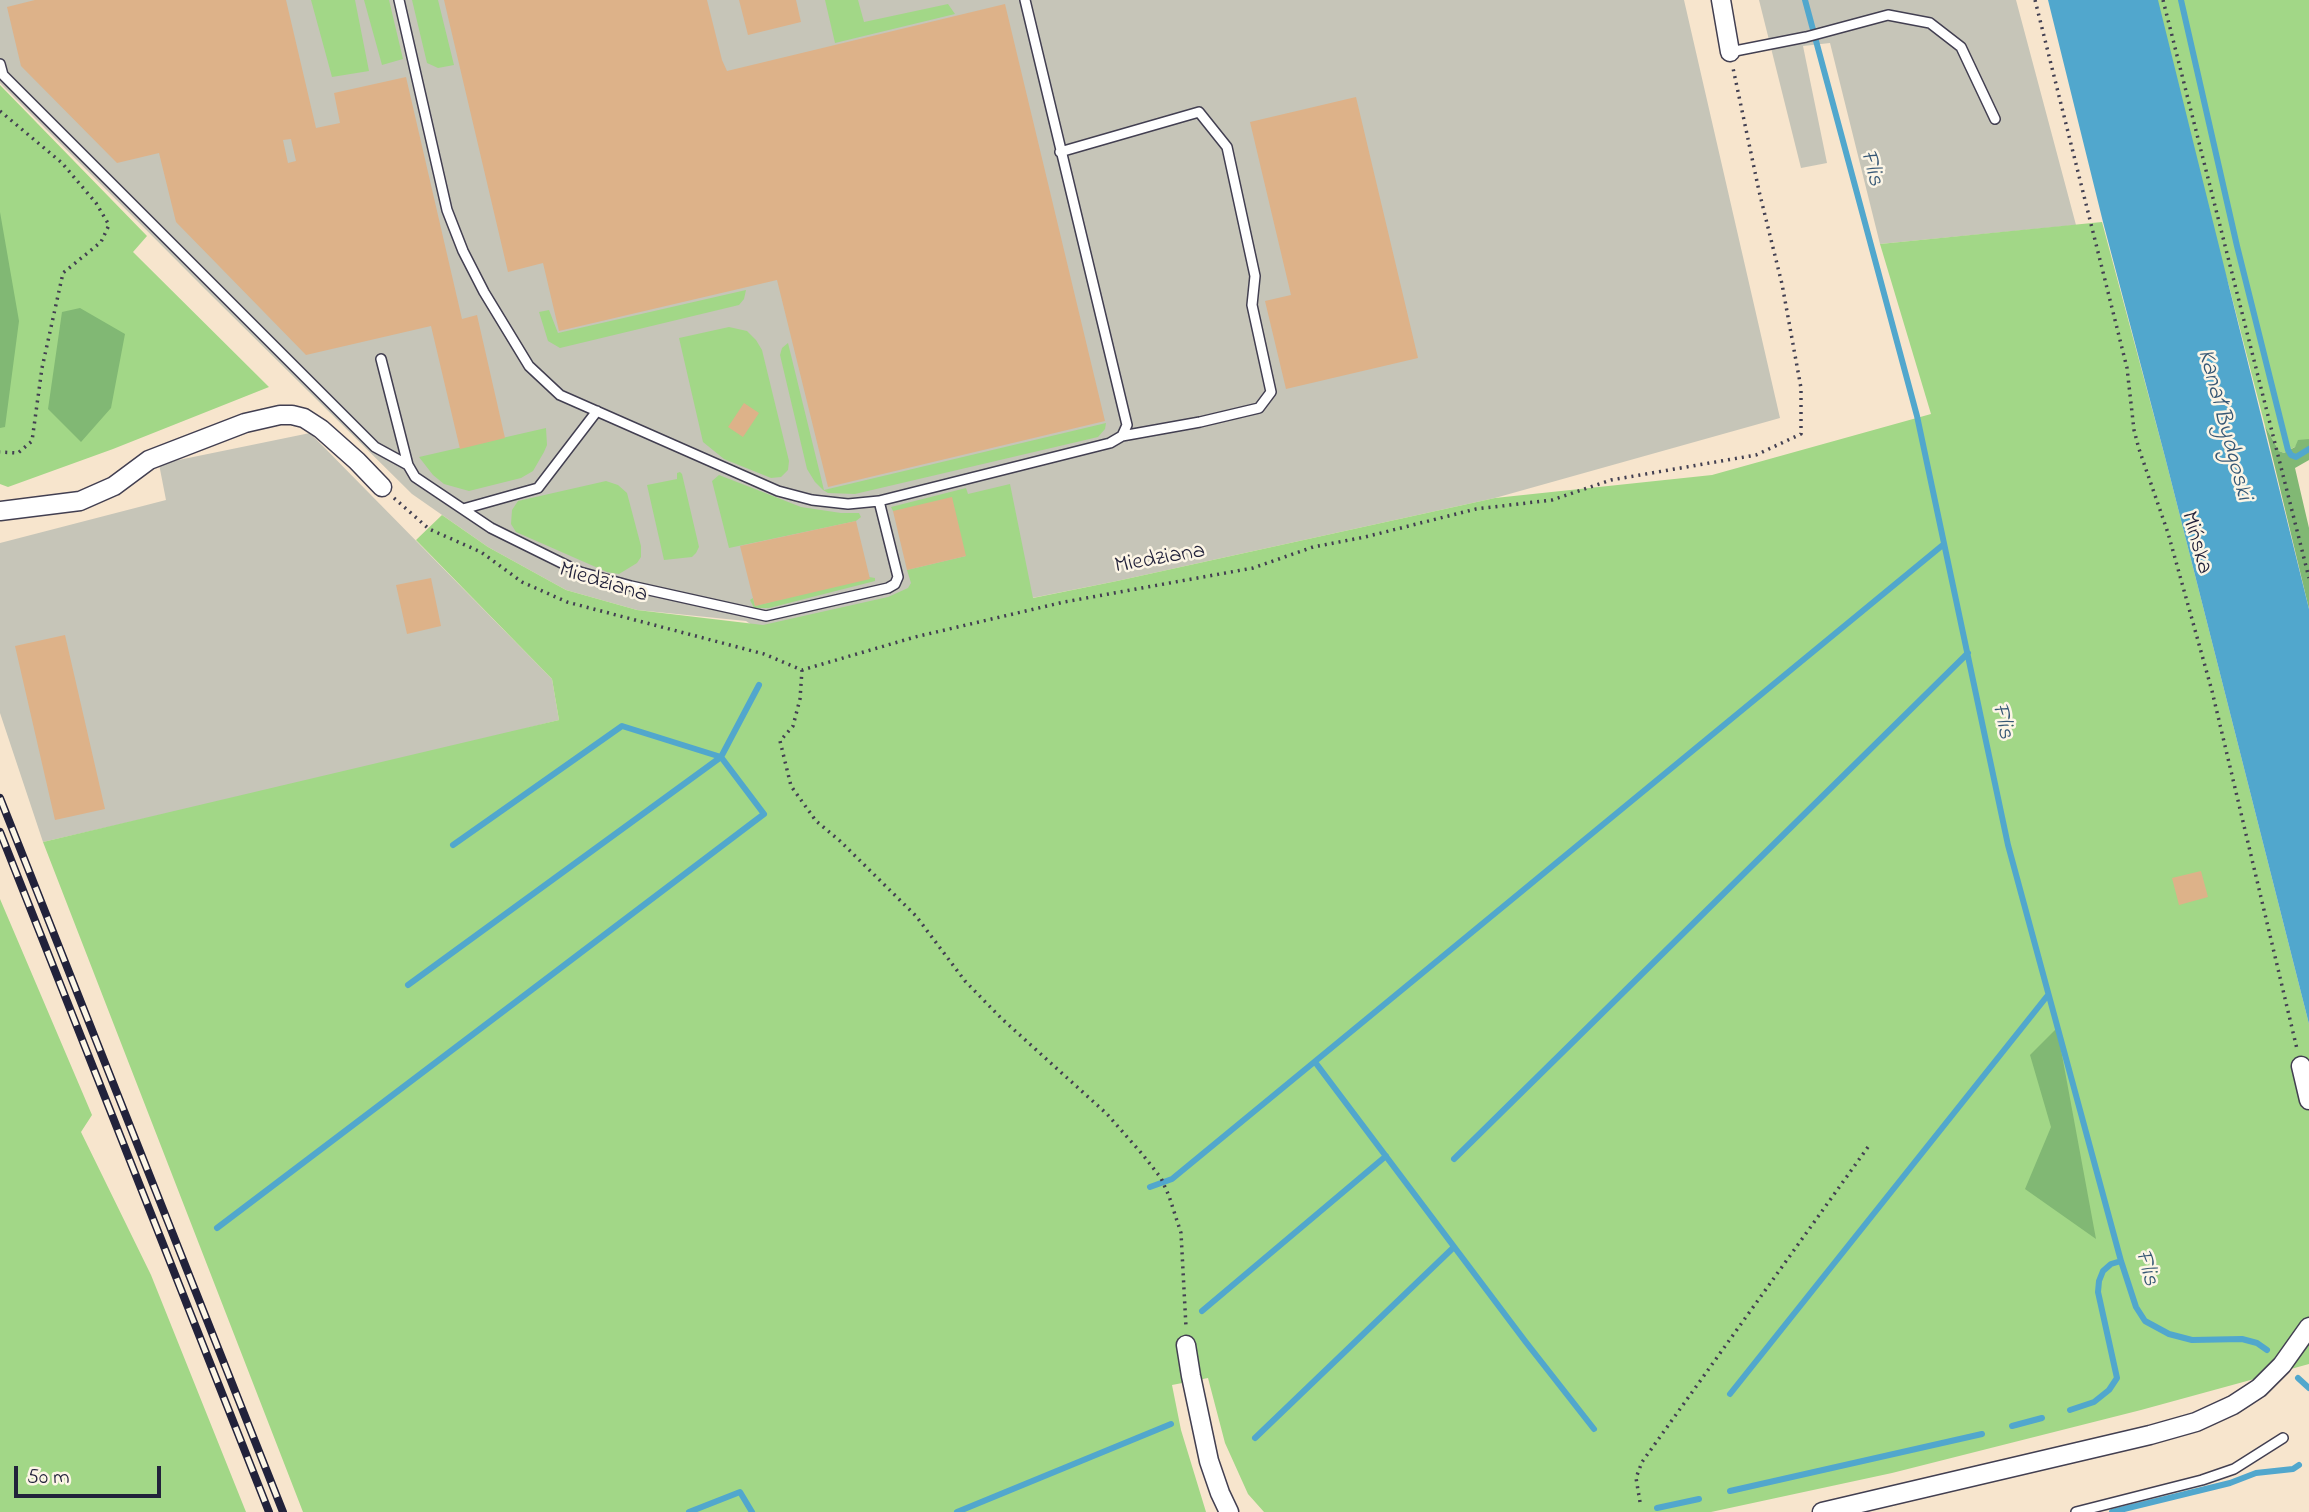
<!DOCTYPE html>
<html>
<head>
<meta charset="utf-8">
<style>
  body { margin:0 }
  #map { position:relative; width:2309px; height:1512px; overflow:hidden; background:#f7e5cd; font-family:"Indie Flower",sans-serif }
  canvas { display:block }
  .scale { position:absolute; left:14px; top:1466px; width:147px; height:32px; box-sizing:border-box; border:4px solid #22223b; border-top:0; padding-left:9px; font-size:21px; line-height:24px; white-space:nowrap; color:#22223b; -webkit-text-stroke:5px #fcf5e5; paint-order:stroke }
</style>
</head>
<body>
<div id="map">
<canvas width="2309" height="1512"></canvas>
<div class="scale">50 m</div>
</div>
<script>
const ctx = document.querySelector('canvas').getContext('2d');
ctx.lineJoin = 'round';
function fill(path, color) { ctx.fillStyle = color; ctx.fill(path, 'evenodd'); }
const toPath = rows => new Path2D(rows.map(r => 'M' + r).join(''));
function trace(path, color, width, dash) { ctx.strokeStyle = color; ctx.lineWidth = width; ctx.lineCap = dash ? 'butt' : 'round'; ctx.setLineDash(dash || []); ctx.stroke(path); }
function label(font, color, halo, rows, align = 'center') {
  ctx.font = font + ' "Indie Flower",sans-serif'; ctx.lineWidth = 5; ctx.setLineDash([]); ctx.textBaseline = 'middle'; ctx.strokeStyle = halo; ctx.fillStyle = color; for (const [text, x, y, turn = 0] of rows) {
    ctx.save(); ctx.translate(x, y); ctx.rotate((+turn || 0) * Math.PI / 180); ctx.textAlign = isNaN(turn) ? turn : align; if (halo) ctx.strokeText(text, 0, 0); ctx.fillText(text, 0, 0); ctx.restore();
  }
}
fill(toPath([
  [0,0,1684,0,1780,418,1495,498,1117,581,1032,598,762,632,746,621,637,610,566,590,488,547,412,494,205,289,0,83],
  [1759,0,2016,0,2076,225,1880,244,1830,43,1803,46,1827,163,1801,168],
  [310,433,552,679,559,720,421,755,43,842,0,713,0,543,166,500,159,464]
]), '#c6c5b8');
fill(toPath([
  [311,0,355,0,369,71,332,77],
  [364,0,389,0,403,59,382,65],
  [412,0,438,0,454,65,438,68,427,63],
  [825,0,858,0,864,22,948,4,955,14,835,43],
  [2142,0,2309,0,2309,439,2284,453,2279,451,2265,426,2229,286],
  [0,85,147,236,133,252,269,387,113,449,8,487,0,484],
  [2102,222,2165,457,2309,1024,2309,1364,2141,1410,1892,1473,1711,1512,1264,1512,1248,1494,1225,1443,1208,1378,1172,1385,1181,1430,1206,1512,303,1512,43,842,559,720,552,679,416,540,442,515,488,547,566,590,637,610,763,625,888,597,908,588,911,583,907,570,966,556,893,511,891,507,966,488,968,494,1010,484,1033,598,1117,581,1495,498,1712,475,1931,414,1880,244],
  [746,290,744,299,739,305,560,348,548,341,539,312,549,310,558,333],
  [729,327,747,331,756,340,762,350,789,461,788,470,781,477,771,478,724,459,703,442,679,338],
  [788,343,824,490,1106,423,1105,429,1098,437,855,494,828,493,823,490,815,482,807,469,780,355,782,348],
  [546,428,547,445,544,452,533,471,521,478,469,491,444,484,433,475,419,457],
  [680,472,682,474,699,547,696,553,692,557,664,560,647,485,677,479,677,473],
  [719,475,801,507,841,513,859,513,861,517,856,521,729,548,712,481],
  [606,481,618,485,627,493,641,546,641,557,637,563,619,574,607,572,516,532,511,524,512,510,518,501],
  [869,577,875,578,875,581,769,608,754,608,750,600,753,598,755,606],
  [0,899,92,1115,81,1132,151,1275,246,1512,0,1512]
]), '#a2d787');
fill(toPath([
  [0,212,19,321,5,427,0,428],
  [80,308,125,334,111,408,81,442,48,409,62,312],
  [2265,426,2279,451,2284,453,2295,447,2298,440,2309,439,2309,460,2295,468,2309,528,2309,609],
  [2057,1028,2096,1239,2025,1189,2051,1127,2030,1055]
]), '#81b874');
fill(toPath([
  [2048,0,2158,0,2309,609,2309,1024,2165,457,2103,222]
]), '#51a7cd');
trace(toPath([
  [1805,0,1917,416,2008,845,2121,1261,2136,1307,2145,1321,2169,1334,2192,1340,2242,1339,2257,1343,2267,1350],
  [2181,0,2237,246,2288,450,2291,455,2296,457,2309,449],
  [453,845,622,726,721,757],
  [408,985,721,757],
  [1315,1062,1525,1341,1594,1429],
  [1454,1159,1968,653],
  [1150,1187,1172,1179,1944,544],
  [217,1228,764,814,721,757,759,685],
  [1202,1311,1386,1156],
  [2298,1378,2309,1388],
  [1730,1394,2048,995],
  [2070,1410,2094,1402,2109,1390,2117,1378,2098,1292,2099,1281,2103,1271,2111,1264,2121,1261],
  [2012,1426,2042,1418],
  [1255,1438,1454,1247],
  [1730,1491,1982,1434],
  [1657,1508,1699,1499],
  [689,1512,740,1492,752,1512],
  [957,1512,1171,1424],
  [2112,1512,2230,1483,2256,1473,2293,1469,2299,1465]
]), '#51a7cd', 6);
fill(toPath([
  [35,0,286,0,316,128,340,123,334,93,406,77,462,319,477,315,505,438,460,449,431,326,306,355,176,222,159,153,117,163,21,66,7,7],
  [291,139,296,161,288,163,283,140],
  [444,0,707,0,722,60,727,71,1005,4,1105,421,828,487,777,280,559,331,543,263,508,272],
  [739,0,796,0,801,22,748,35],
  [1356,97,1418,358,1286,389,1265,301,1291,295,1250,122],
  [744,403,759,413,743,437,728,427],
  [952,497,966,556,907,570,893,511],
  [856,521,870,579,755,606,740,546],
  [431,578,441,626,407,634,396,585],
  [65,635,105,809,55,820,15,646],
  [2201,871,2208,897,2179,905,2172,878]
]), '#ddb289');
const service = toPath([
  [399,0,447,210,463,251,484,292,529,366,560,395,778,491,812,500,848,504,879,501],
  [1730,52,1806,37,1888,15,1930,23,1961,47,1995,119],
  [0,64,3,75,375,447,408,465],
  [1060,152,1199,112,1227,147,1255,276,1252,305,1271,392,1259,408,1200,422,1122,436],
  [381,359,408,465,415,477,491,528,580,572,631,586,766,616,888,588,895,584,898,577,879,501,1110,443,1122,436,1127,425,1025,0],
  [463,509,538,488,597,411],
  [2076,1512,2202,1480,2234,1469,2283,1438]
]);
const minor = toPath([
  [1721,0,1730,52],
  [0,511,80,501,114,486,149,460,245,423,280,415,292,415,304,418,321,429,357,461,382,487],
  [2301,1066,2309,1100],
  [1186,1345,1191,1376,1209,1461,1220,1493,1229,1512],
  [1822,1512,2150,1435,2196,1422,2233,1405,2259,1388,2282,1365,2309,1327]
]);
trace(service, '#423f51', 12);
trace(minor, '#423f51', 21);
trace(toPath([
  [2035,0,2127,368,2134,430,2139,449,2168,533,2212,691,2297,1049],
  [2163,0,2309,578],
  [0,111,62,163,96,203,109,225,101,242,63,273,42,368,32,441,18,453,0,452],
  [394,498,429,529,481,552,522,582,567,602,764,654,802,670,915,637,1064,602,1253,568,1313,547,1365,537,1476,509,1552,500,1611,480,1756,455,1801,434,1801,388,1782,284,1759,191,1733,68],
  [802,670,800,699,793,726,780,741,791,786,816,821,840,841,916,916,965,981,1001,1018,1107,1114,1143,1155,1161,1178,1169,1196,1181,1233,1186,1327],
  [1640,1502,1636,1478,1642,1462,1868,1147]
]), '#423f51', 3.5, [2, 5]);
trace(service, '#fff', 9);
trace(minor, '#fff', 18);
const rail = toPath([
  [0,798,283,1512],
  [0,832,269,1512]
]);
trace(rail, '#22223b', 8);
trace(rail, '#fcf5e5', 5, [16]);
label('23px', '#22223b', '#fcf5e5', [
  ["Mińska",2195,543,74],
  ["Miedziana",1160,560,-10],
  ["Miedziana",603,584,17]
]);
label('italic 24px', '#355775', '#fcf5e5', [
  ["Flis",1870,168,75],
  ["Kanał Bydgoski",2223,425,75],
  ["Flis",2001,721,78],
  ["Flis",2145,1268,74]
]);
</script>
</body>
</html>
